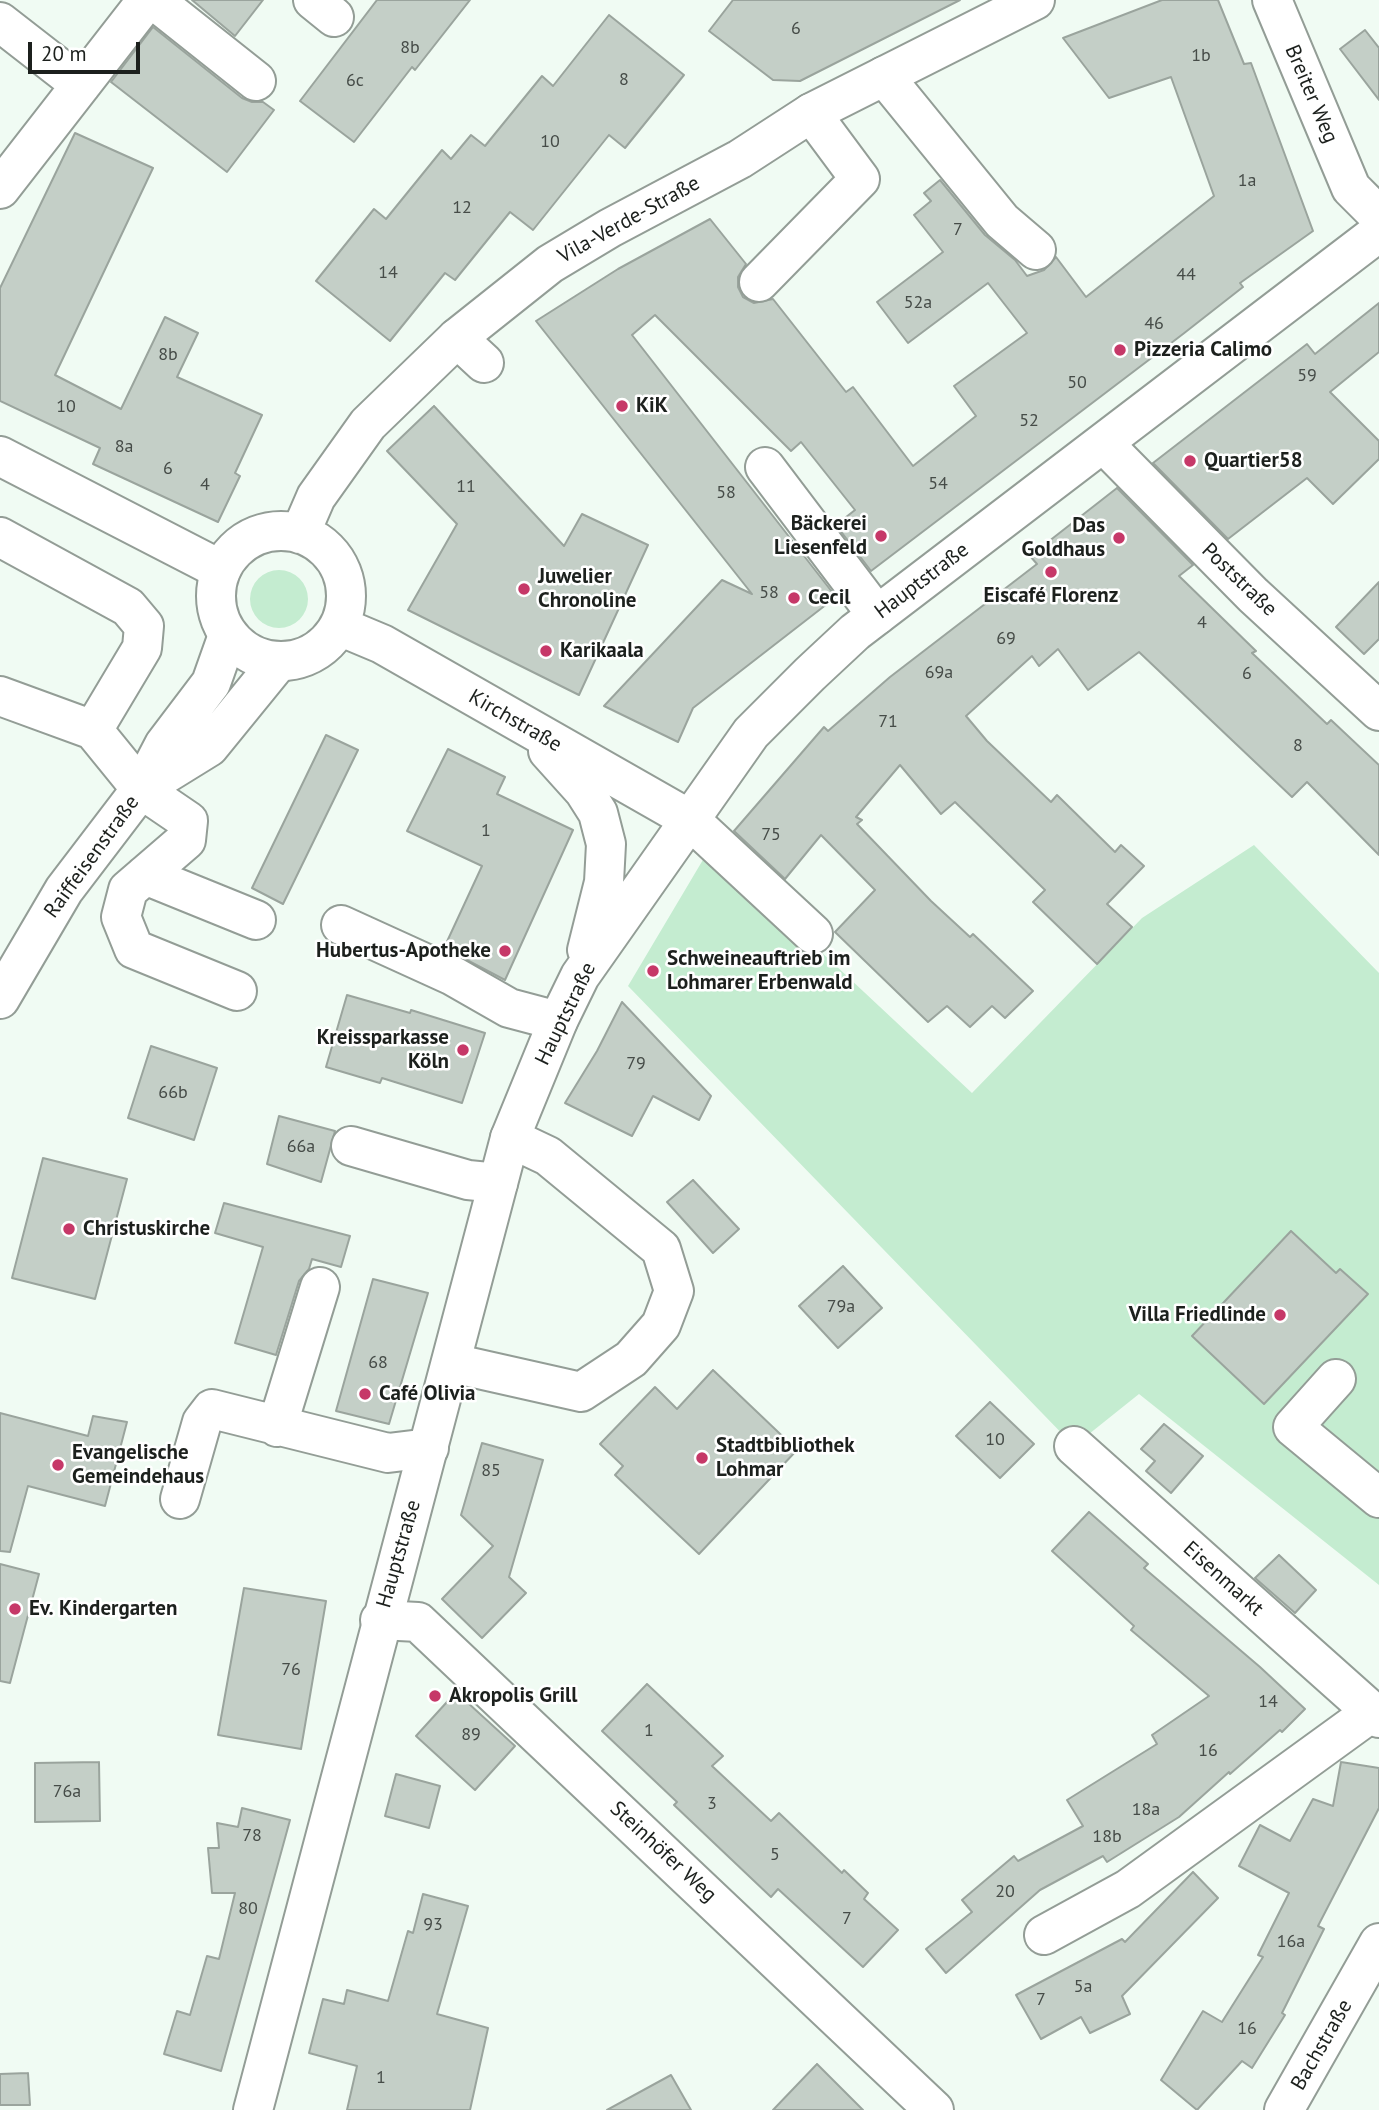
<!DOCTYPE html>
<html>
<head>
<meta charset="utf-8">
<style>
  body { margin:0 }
  #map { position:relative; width:1379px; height:2110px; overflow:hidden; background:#f0fbf3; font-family:"PT Sans",sans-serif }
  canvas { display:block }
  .scale { position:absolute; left:28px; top:42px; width:112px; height:32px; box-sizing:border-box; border:4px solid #1c201d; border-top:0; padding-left:9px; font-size:21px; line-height:24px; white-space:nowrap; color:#1c201d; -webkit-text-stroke:5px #fff; paint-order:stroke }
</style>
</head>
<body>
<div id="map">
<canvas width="1379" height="2110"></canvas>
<div class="scale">20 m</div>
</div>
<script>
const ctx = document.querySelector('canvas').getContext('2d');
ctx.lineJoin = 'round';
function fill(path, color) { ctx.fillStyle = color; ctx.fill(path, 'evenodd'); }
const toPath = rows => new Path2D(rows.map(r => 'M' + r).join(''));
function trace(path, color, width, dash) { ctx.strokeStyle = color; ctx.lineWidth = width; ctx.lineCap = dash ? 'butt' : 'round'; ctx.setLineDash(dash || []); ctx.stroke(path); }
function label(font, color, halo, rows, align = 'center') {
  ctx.font = font + ' "PT Sans",sans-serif'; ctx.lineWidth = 5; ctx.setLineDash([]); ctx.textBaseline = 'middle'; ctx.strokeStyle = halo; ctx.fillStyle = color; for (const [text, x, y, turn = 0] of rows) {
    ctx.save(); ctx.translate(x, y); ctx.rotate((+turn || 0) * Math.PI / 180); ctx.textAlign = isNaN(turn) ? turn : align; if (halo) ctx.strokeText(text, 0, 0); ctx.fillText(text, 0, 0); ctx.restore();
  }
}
fill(toPath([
  '250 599a29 29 0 1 1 58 0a29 29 0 1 1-58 0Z',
  [1254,845,1379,973,1379,1585,1139,1394,1074,1446,628,986,710,848,972,1093,1142,918]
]), '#c4ecd0');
const building = toPath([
  [192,0,263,0,235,36,192,0],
  [377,0,470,0,415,70,412,67,354,142,300,101,377,0],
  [733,0,960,0,800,81,773,80,709,31,733,0],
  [1162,0,1218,0,1244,64,1251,63,1313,231,1240,283,1243,287,1183,334,871,571,836,525,855,510,801,442,791,451,655,315,632,335,836,597,693,708,678,742,604,706,722,580,752,594,536,321,618,269,710,219,746,264,738,277,738,287,743,297,754,303,773,299,846,392,853,387,913,466,976,416,954,386,1027,333,988,283,908,343,877,302,943,252,914,215,931,201,924,193,940,180,985,235,1015,260,1027,276,1044,270,1056,257,1086,297,1214,196,1171,77,1109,98,1063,38,1162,0],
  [609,15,684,75,625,148,609,135,533,230,510,212,455,280,445,273,390,341,316,281,374,209,386,219,442,150,451,159,471,135,485,146,542,76,553,86,609,15],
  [153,27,242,98,252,102,263,102,274,110,227,172,111,82,153,27],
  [1365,30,1379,48,1379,100,1340,49,1365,30],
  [75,133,153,168,55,375,121,409,165,317,198,333,177,377,262,415,235,473,240,476,218,522,93,464,100,448,0,401,0,288,75,133],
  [1379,303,1379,352,1330,392,1379,441,1379,459,1333,504,1307,478,1228,539,1153,463,1307,344,1315,354,1379,303],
  [434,406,564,546,582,514,648,545,579,695,408,610,457,524,387,451,434,406],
  [1117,488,1193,565,1179,576,1256,651,1252,653,1327,724,1331,720,1379,765,1379,855,1307,782,1292,797,1139,652,1088,690,1058,649,1039,666,1032,656,966,716,987,741,1051,802,1057,795,1115,852,1121,845,1144,866,1107,904,1132,927,1097,964,1033,902,1045,890,955,802,941,814,900,765,856,817,862,820,857,824,931,901,970,937,973,934,1033,991,1005,1018,992,1006,970,1027,947,1006,928,1022,835,932,875,890,821,835,785,879,734,831,824,727,828,731,890,677,1037,564,1030,556,1117,488],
  [1379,582,1379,639,1364,654,1336,627,1379,582],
  [326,735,358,750,283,904,252,888,326,735],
  [448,749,505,777,497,794,573,830,505,980,444,948,482,866,407,831,448,749],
  [347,995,410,1013,411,1010,485,1033,462,1103,382,1078,380,1083,326,1067,347,995],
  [622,1002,711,1096,699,1120,653,1096,632,1136,565,1103,597,1051,622,1002],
  [151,1046,217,1068,194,1140,128,1118,151,1046],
  [279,1116,335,1131,321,1182,267,1164,279,1116],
  [43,1158,127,1179,95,1299,12,1278,43,1158],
  [693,1180,739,1229,713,1253,667,1202,693,1180],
  [224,1203,350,1236,341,1267,312,1259,309,1269,299,1281,276,1355,235,1343,263,1247,215,1233,224,1203],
  [1291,1231,1336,1273,1340,1269,1368,1294,1264,1404,1192,1336,1291,1231],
  [843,1266,882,1308,838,1348,799,1306,843,1266],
  [373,1279,428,1293,389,1424,336,1411,373,1279],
  [713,1370,797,1450,699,1554,615,1475,623,1466,600,1444,655,1387,677,1409,713,1370],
  [990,1402,1034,1444,1000,1478,956,1436,990,1402],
  [0,1413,88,1436,93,1416,127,1422,105,1506,28,1486,10,1552,0,1551,0,1413],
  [1164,1424,1203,1456,1171,1493,1146,1471,1155,1461,1141,1449,1164,1424],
  [482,1443,543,1460,509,1577,526,1593,482,1638,442,1599,493,1546,461,1515,482,1443],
  [1089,1512,1148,1564,1144,1568,1260,1667,1305,1709,1282,1732,1280,1730,1230,1774,1229,1772,1179,1817,1107,1862,1103,1856,1040,1890,946,1973,926,1949,972,1912,962,1900,1014,1856,1018,1861,1083,1826,1067,1800,1157,1744,1152,1735,1209,1696,1131,1630,1134,1626,1052,1551,1089,1512],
  [1279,1555,1316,1590,1295,1613,1255,1578,1279,1555],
  [0,1564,39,1574,10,1683,0,1681,0,1564],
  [244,1588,326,1601,301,1749,218,1735,244,1588],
  [647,1684,723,1756,712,1766,771,1821,779,1813,842,1873,844,1870,868,1893,864,1899,898,1930,863,1967,778,1889,771,1897,674,1805,677,1802,602,1731,647,1684],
  [456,1692,515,1746,475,1790,416,1736,456,1692],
  [99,1762,100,1821,35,1822,35,1763,99,1762],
  [1341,1762,1379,1768,1379,1808,1318,1926,1324,1929,1282,2013,1285,2015,1252,2068,1242,2061,1197,2110,1161,2080,1203,2011,1222,2022,1263,1957,1258,1955,1289,1893,1239,1866,1260,1825,1290,1841,1313,1799,1333,1806,1341,1762],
  [396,1774,440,1786,429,1828,385,1816,396,1774],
  [242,1808,290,1820,221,2071,164,2054,177,2011,190,2015,207,1956,219,1959,235,1893,212,1893,208,1848,219,1848,217,1823,238,1827,242,1808],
  [1193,1872,1218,1898,1122,1996,1130,2014,1090,2033,1081,2017,1041,2039,1016,1995,1122,1939,1125,1942,1193,1872],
  [423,1894,468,1906,437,2014,488,2028,470,2110,347,2110,357,2066,309,2053,323,1999,344,2004,347,1990,388,2001,408,1931,413,1933,423,1894],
  [817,2064,863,2110,773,2110,817,2064],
  [28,2073,30,2105,0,2105,0,2074,28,2073],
  [671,2075,691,2110,607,2110,671,2075]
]);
fill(building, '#c4cfc7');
trace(building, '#9aa49d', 2);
const minor = toPath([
  [154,0,256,81],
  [313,0,334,17],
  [1272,0,1351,188,1379,216],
  [0,22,81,85],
  [884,76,1002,221,1036,250],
  [0,189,147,0],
  [759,282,860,179,811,113],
  [457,338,484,363],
  [1104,444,1253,595,1379,711],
  [0,456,221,570],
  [765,467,877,615],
  [0,537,128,607,144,626,142,648,93,730,0,696],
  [93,730,141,789,188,821,186,840,128,890,121,917,134,949,237,991],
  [141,789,209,747,279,661],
  [689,819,813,934],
  [145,875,256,920],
  [341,925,453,976,509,1008,558,1021],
  [0,999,64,890,141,789,164,745,211,683,228,635],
  [351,1146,468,1180,498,1183],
  [452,1363,581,1392,631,1359,661,1325,674,1291,661,1249,548,1156,510,1138],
  [1336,1379,1293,1427,1379,1498],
  [277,1427,320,1287],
  [1074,1446,1379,1718],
  [180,1499,202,1422,212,1409,388,1453,429,1448],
  [380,1620,418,1622,934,2110],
  [1044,1935,1128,1889,1372,1712],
  [1284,2110,1379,1943]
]);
const major = toPath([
  '216 596a65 65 0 1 1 130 0a65 65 0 1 1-130 0Z',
  [300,534,316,497,368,424,457,338,550,264,610,228,740,159,811,113,1035,0],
  [339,626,382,644,689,819],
  [548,751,584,791,598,813,606,844,604,882,587,950],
  [253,2110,510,1138,558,1021,580,976,751,733,810,674,855,632,1379,232]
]);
trace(minor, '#939d96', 42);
trace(major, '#939d96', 42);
trace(minor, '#fff', 38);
trace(major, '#fff', 38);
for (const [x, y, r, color] of [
  [1120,350,7,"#c63868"],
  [622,406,7,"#c63868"],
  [1190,461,7,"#c63868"],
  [881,536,7,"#c63868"],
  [1119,538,7,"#c63868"],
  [1051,572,7,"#c63868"],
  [524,589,7,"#c63868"],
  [794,598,7,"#c63868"],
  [546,651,7,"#c63868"],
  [505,951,7,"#c63868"],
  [653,971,7,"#c63868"],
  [463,1050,7,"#c63868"],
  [69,1229,7,"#c63868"],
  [1280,1315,7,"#c63868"],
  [365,1394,7,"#c63868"],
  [702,1458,7,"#c63868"],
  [58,1465,7,"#c63868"],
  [15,1609,7,"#c63868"],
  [435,1696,7,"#c63868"]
]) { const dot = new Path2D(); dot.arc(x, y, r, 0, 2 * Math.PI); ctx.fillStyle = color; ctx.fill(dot); trace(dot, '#fff', 2.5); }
label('18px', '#464c48', null, [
  ["6",796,29],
  ["8b",410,48],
  ["1b",1201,56],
  ["8",624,80],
  ["6c",355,81],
  ["10",550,142],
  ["1a",1247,181],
  ["12",462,208],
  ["7",958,230],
  ["14",388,273],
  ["44",1186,275],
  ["52a",918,303],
  ["46",1154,324],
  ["8b",168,355],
  ["59",1307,376],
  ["50",1077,383],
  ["10",66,407],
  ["52",1029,421],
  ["8a",124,447],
  ["6",168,469],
  ["54",938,484],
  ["4",205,485],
  ["11",466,487],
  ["58",726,493],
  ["58",769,593],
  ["4",1202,623],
  ["69",1006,639],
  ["69a",939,673],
  ["6",1247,674],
  ["71",888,722],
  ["8",1298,746],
  ["1",486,831],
  ["75",771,835],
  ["79",636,1064],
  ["66b",173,1093],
  ["66a",301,1147],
  ["79a",841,1307],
  ["68",378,1363],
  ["10",995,1440],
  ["85",491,1471],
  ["76",291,1670],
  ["14",1268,1702],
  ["1",649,1731],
  ["89",471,1735],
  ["16",1208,1751],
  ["76a",67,1792],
  ["3",712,1804],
  ["18a",1146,1810],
  ["78",252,1836],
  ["18b",1107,1837],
  ["5",775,1855],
  ["20",1005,1892],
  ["80",248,1909],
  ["7",847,1919],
  ["93",433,1925],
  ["16a",1291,1942],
  ["5a",1083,1987],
  ["7",1041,2000],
  ["16",1247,2029],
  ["1",381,2078]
]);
label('21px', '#1c201d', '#fff', [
  ["Breiter Weg",1311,94,67],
  ["Vila-Verde-Straße",629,220,-29],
  ["Poststraße",1239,580,44],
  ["Hauptstraße",922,581,-37],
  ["Kirchstraße",515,721,30],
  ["Raiffeisenstraße",92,857,-54],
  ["Hauptstraße",566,1014,-64],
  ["Hauptstraße",399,1554,-74],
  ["Eisenmarkt",1223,1579,42],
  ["Steinhöfer Weg",663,1852,43],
  ["Bachstraße",1322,2045,-60]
]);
label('bold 21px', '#1c201d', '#fff', [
  ["Pizzeria Calimo",1134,350],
  ["KiK",636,406],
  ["Quartier58",1204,461],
  ["Bäckerei",867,524,"right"],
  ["Liesenfeld",867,548,"right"],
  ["Das",1105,526,"right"],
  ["Goldhaus",1105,550,"right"],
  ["Juwelier",538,577],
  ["Chronoline",538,601],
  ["Eiscafé Florenz",1051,596,"center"],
  ["Cecil",808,598],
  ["Karikaala",560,651],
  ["Hubertus-Apotheke",491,951,"right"],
  ["Schweineauftrieb im",667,959],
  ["Lohmarer Erbenwald",667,983],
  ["Kreissparkasse",449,1038,"right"],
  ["Köln",449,1062,"right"],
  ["Christuskirche",83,1229],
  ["Villa Friedlinde",1266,1315,"right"],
  ["Café Olivia",379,1394],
  ["Stadtbibliothek",716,1446],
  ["Lohmar",716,1470],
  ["Evangelische",72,1453],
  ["Gemeindehaus",72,1477],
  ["Ev. Kindergarten",29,1609],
  ["Akropolis Grill",449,1696]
], 'left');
</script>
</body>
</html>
